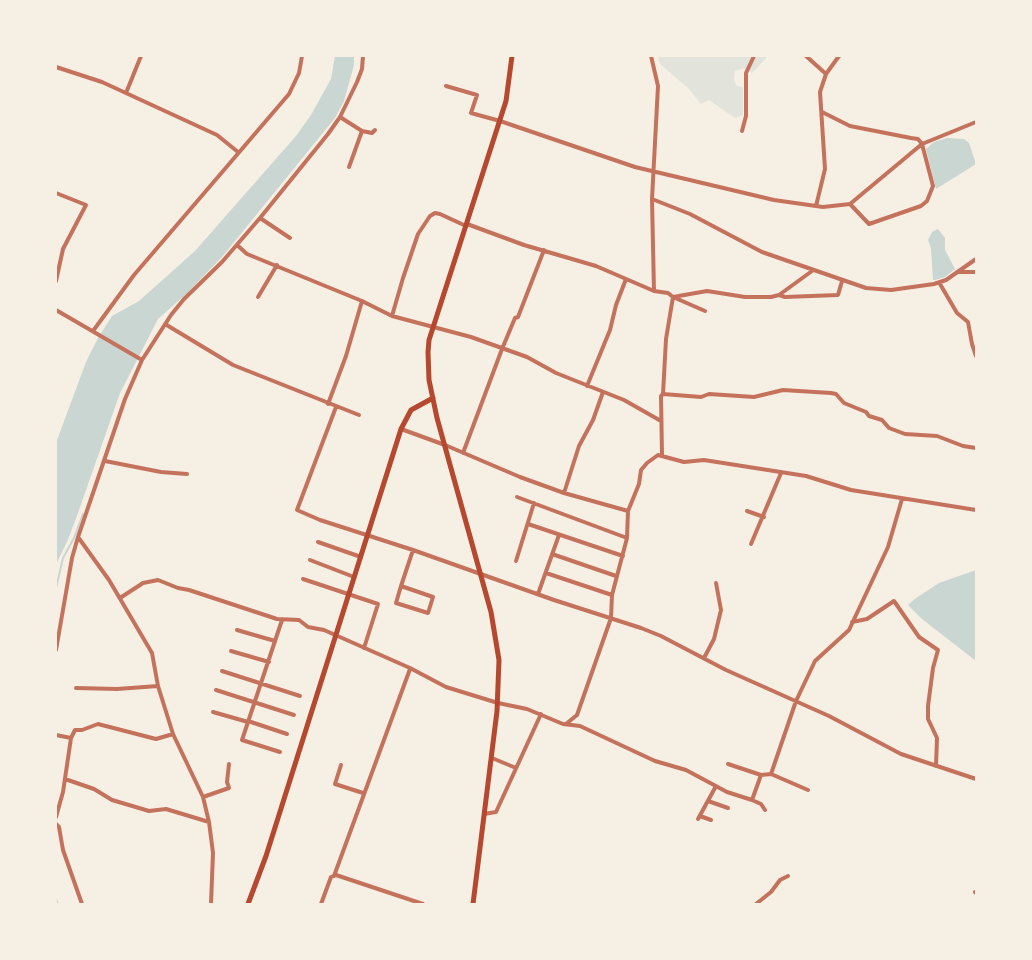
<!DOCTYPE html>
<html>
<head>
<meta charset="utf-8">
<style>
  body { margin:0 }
  #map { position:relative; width:1032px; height:960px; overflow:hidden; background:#f6efe4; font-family:Lato,sans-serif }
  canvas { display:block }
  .frame { position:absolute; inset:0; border:57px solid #f6efe4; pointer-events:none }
</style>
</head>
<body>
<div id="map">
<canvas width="1032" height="960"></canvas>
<div class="frame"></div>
</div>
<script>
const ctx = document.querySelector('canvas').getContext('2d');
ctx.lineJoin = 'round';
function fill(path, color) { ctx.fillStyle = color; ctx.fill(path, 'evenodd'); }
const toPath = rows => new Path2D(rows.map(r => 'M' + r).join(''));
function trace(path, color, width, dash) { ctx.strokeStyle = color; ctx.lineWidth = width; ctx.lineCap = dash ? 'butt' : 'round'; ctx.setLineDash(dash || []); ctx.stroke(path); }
fill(toPath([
  [680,56,768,56,752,73,744,68,735,71,734,80,737,86,743,87,743,115,735,118,709,100,701,104,689,89,660,64,658,57]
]), '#e2e4dc');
fill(toPath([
  [335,56,354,56,354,65,344,101,335,118,222,257,186,294,158,319,120,393,78,513,67,542,56,564,56,443,86,362,98,338,112,316,139,301,195,251,296,136,311,115,331,79],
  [947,138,964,139,969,143,976,164,936,189,926,149,934,142],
  [938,229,945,238,945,250,955,269,945,277,935,280,933,280,931,248,928,240,932,232],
  [976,570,976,661,922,619,908,605,916,598,939,583]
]), '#c9d6d2');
trace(toPath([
  [56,588,63,558,74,538,83,514],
  [56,899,58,904]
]), '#c9d6d2', 2);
trace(toPath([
  [651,56,658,86,652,199,690,214,762,252,866,288,891,290,934,284,946,280,976,259],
  [806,56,826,74],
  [56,67,102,82,217,135,238,152],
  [446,86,477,95,471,113,500,121,635,167,774,200,823,207,850,204,922,144,976,122],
  [126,93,141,56],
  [822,112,850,126,911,138,918,139,922,144,933,186,927,201,921,206,869,224,850,204],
  [340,117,362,131,372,133,375,130],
  [742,131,746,116,746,73,754,56],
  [349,167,362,131],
  [56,193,86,205,63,249,56,281],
  [652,199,654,291],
  [816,206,825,169,820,92,826,74,839,56],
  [260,218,290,238],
  [467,224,524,245,596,266,654,291,668,293,673,297,707,291,745,297,771,297,779,295,812,271],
  [466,226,440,214,435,213,430,216,418,234,403,278,392,316,471,337,527,357,556,373,624,400,661,421],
  [237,245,247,254,362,301,392,316],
  [959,272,976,272],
  [940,284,957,313,968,322,972,344,976,356],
  [779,295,785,297,838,295,842,281],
  [258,297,277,265],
  [56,310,142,360],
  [165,324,233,365,359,415],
  [93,331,134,275,289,94,299,73,302,56],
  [587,386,610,330,616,305,626,279],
  [663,394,701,397,709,394,754,397,783,390,831,393,836,394,844,403,866,412,869,416,882,420,889,428,905,434,937,436,963,446,976,448],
  [328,404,346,356,362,301],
  [336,407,297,510,320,520,413,550,554,600,641,628,661,636,726,670,829,716,901,754,976,779],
  [401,429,445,445,520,477,564,493,628,511],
  [463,453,502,349,515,318,518,317,544,250],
  [662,455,661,396,663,394,666,339,673,297,705,311],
  [105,461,161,472,187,474],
  [564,493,579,446,593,420,603,392],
  [517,497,627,538],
  [747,511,764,517],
  [528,524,623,556],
  [318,542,361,557],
  [751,544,781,473],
  [552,554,616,576],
  [310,560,354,577],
  [516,561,534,503],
  [546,573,612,595],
  [303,579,378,604,364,648],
  [401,586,433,597,428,613,396,603,401,586,413,550],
  [538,594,559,535],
  [120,598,143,583,158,580,178,588,189,590,277,619,299,620,308,627,324,630,410,668,446,687,498,703,527,709,563,724,580,726,655,761,686,770,727,792,752,800,761,804,765,810],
  [852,622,867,619,894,601,919,637,938,650,933,668,928,706,928,719,937,738,936,766],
  [237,630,275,641],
  [56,650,72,558,78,537],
  [231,651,269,662],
  [704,658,714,639,721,610,716,583],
  [222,671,300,696],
  [76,688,117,689,158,686],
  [216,690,294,715],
  [213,712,248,722],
  [248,721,287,734],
  [566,724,577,715,611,618,612,595,627,538,628,511,639,484,641,470,647,463,658,455,684,462,704,460,806,476,851,490,976,510],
  [56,735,71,738,63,792,56,817],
  [71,738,75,730,82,730,98,724,156,739,173,734],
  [280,752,242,740,282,620],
  [492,758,516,768],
  [728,764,761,775,771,774,808,790],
  [341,765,335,784,363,793],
  [771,774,796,701,815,661,849,630,888,547,902,499],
  [65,779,94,789,112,800,139,808,149,811,166,809,209,822],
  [203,797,229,788,227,782,229,764],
  [752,800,761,775],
  [708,801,728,808],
  [484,814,496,812,541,714],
  [700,816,711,820],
  [698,819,716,786],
  [56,824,59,827,63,850,82,904],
  [334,876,410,669],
  [975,892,976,893],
  [211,904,213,853,209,822,203,797,173,734,158,686,152,653,109,580,78,537,125,399,142,360,171,315,184,299,222,262,260,218,328,134,340,117,357,82,362,69,363,56],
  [321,904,331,877,336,875,423,904],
  [756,904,771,892,780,880,788,876]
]), '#c5725c', 4);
trace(toPath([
  [248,904,266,856,401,429,411,410,433,398],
  [473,904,497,711,499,660,491,612,437,418,429,380,428,352,429,340,506,101,512,56]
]), '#b5482f', 5);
</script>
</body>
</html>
